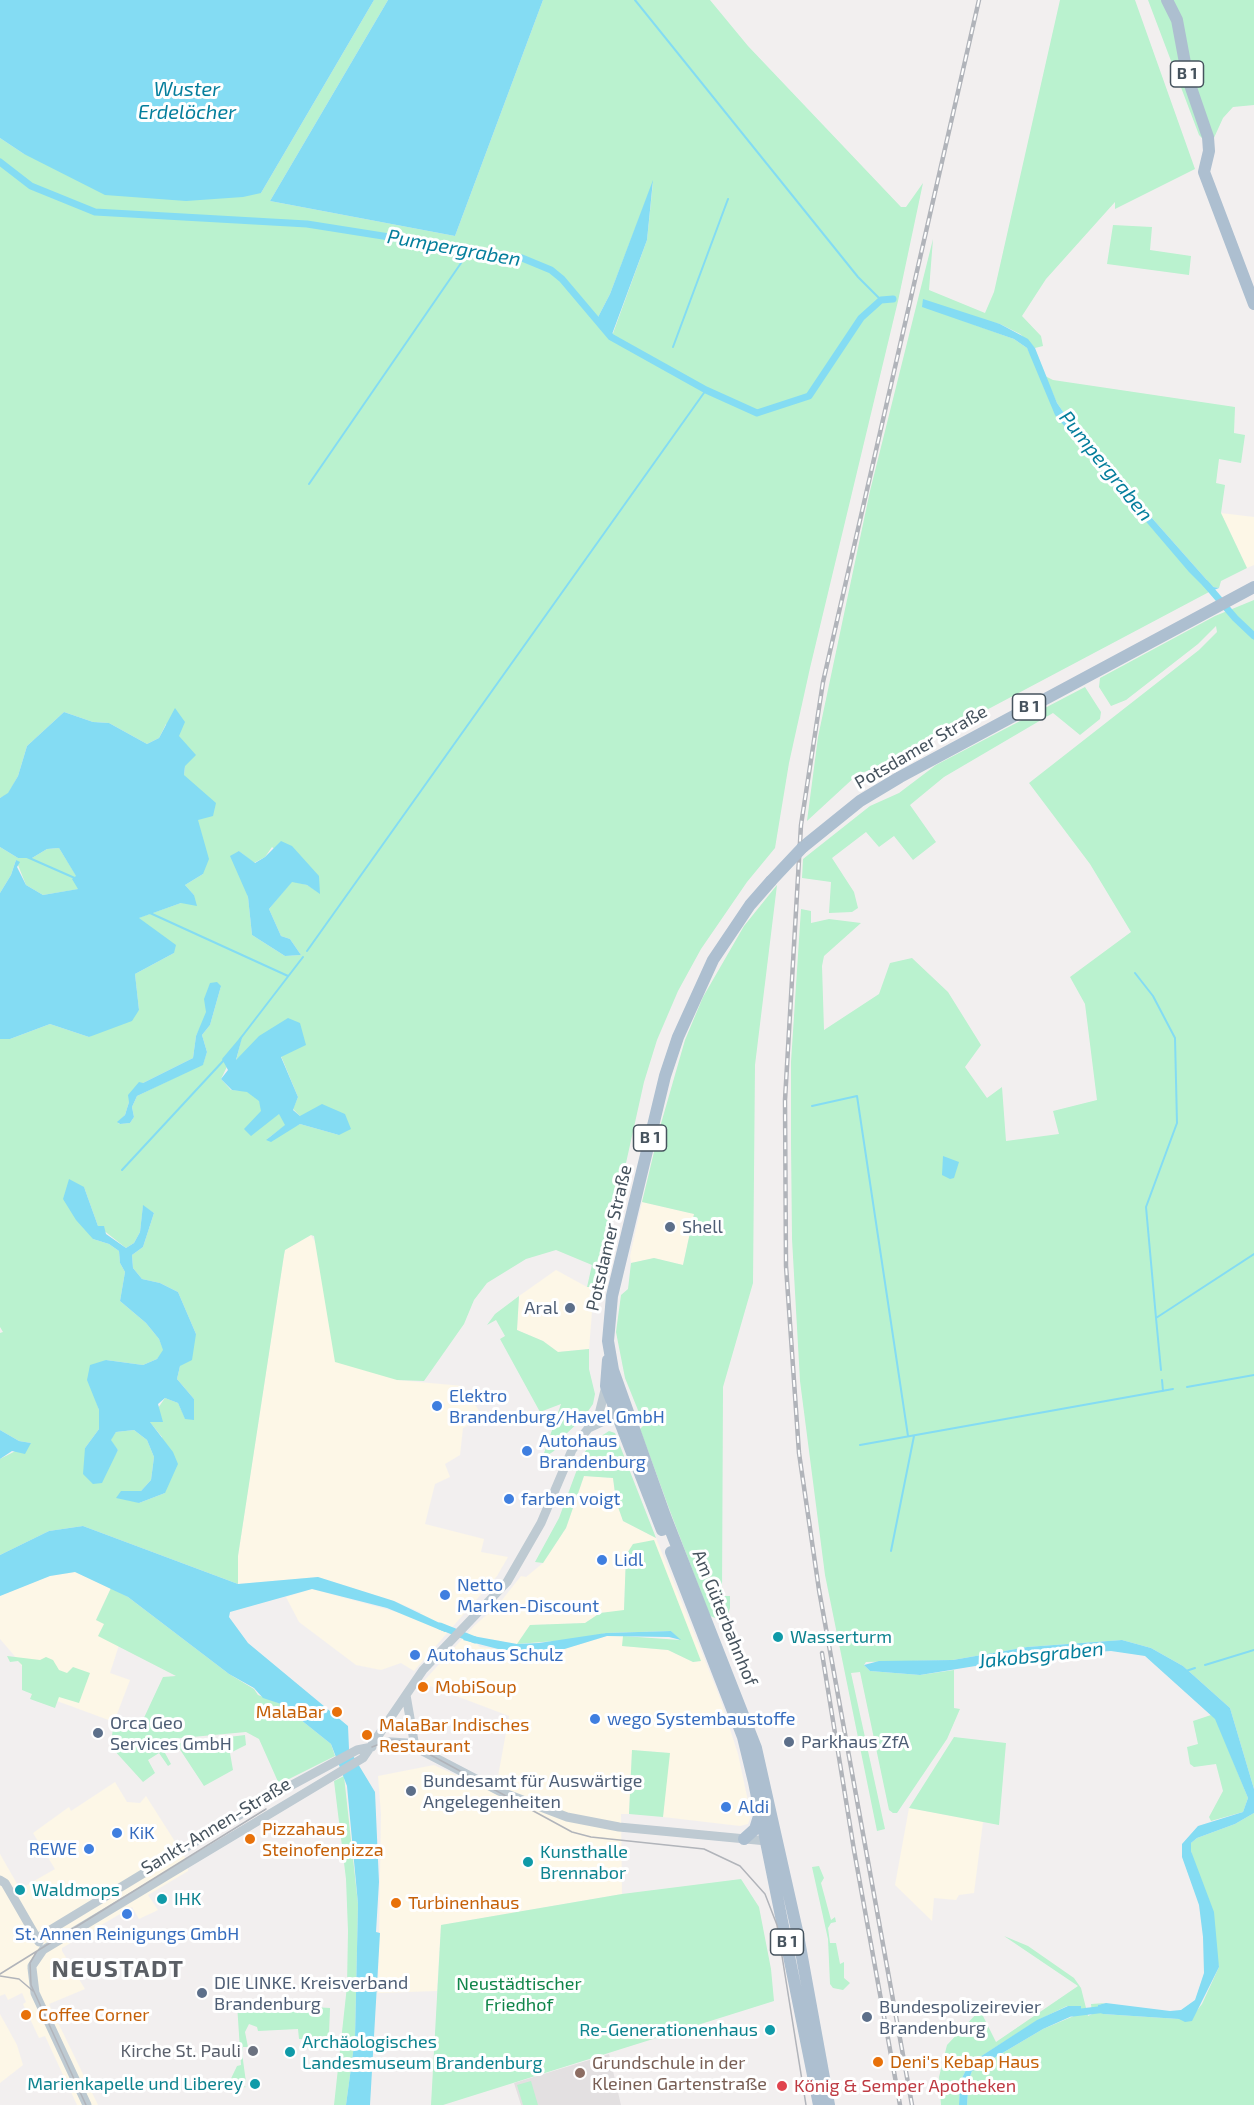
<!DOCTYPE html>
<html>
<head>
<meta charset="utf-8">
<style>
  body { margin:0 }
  canvas { display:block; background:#f2efef }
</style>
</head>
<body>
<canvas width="1254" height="2105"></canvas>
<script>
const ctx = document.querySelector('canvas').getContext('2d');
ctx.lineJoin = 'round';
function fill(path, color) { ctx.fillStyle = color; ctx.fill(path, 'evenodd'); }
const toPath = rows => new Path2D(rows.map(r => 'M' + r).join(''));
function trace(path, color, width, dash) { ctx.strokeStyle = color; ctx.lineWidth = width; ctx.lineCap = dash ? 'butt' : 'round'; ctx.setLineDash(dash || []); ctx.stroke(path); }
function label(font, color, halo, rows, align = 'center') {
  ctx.font = font + ' "Exo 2",sans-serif'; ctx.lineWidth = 6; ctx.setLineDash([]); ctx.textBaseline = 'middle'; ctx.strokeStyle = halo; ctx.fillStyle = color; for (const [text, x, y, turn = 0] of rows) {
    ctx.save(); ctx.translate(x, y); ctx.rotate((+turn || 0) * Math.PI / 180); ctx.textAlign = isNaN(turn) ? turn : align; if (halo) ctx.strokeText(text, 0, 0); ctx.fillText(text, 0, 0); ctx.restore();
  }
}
fill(toPath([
  [1221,513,1254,517,1254,565,1247,568],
  [642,1202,694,1214,683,1265,654,1258,631,1263,630,1256],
  [311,1235,397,1380,463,1386,483,1417,463,1428,460,1455,445,1464,450,1477,435,1484,425,1524,484,1539,481,1552,508,1557,497,1576,414,1671,401,1663,381,1670,356,1665,299,1622,286,1597,312,1589,404,1614,422,1613,394,1601,318,1577,238,1584,238,1556,284,1255,285,1250],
  [556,1270,587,1287,594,1287,589,1349,558,1352,543,1341,517,1330,519,1296],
  [584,1476,613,1478,616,1501,623,1521,656,1538,720,1698,738,1754,751,1815,748,1824,740,1826,663,1817,669,1753,632,1750,629,1814,621,1814,622,1894,441,1925,437,1991,378,1993,381,1814,378,1776,434,1765,495,1793,509,1716,422,1683,474,1626,498,1605,521,1576,526,1577,543,1563,566,1528],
  [626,1555,700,1661,693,1662,668,1650,623,1646,623,1636,607,1636,558,1651,515,1651,480,1647,467,1635,517,1644,530,1625,585,1623,600,1613,624,1611],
  [75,1572,111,1588,96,1620,104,1624,119,1645,110,1673,130,1680,114,1722,38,1694,19,1661,0,1639,0,1596,50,1576],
  [115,1782,127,1802,140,1803,146,1796,188,1862,188,1871,148,1895,158,1910,139,1919,132,1907,62,1948,62,1951,85,1989,49,2004,98,2105,77,2105,45,2036,39,2038,23,2004,26,2002,22,1993,8,2000,5,1994,0,1996,0,1854,20,1889,55,1869,33,1833,69,1807,71,1811],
  [909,1808,983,1822,974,1893,959,1895,956,1900,934,1898,932,1921,895,1885],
  [0,2014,17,2045,23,2065,0,2083]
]), '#fdf7e7');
fill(toPath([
  [609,2054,621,2105,521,2105,514,2083]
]), '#e3e0e1');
fill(toPath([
  [374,0,388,0,270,201,455,236,543,0,710,0,748,46,901,207,906,207,923,183,898,301,810,668,789,763,775,848,747,882,701,949,678,991,657,1040,644,1082,614,1217,594,1287,587,1287,592,1265,556,1250,526,1259,487,1283,474,1300,464,1324,424,1381,397,1380,335,1362,314,1236,311,1235,285,1250,284,1255,238,1556,238,1584,83,1526,49,1531,0,1555,0,1459,31,1443,19,1441,0,1430,0,1333,3,1332,0,1327,0,1039,10,1039,50,1024,89,1037,139,1010,135,974,174,953,138,918,181,903,194,895,185,885,203,874,184,775,185,766,166,724,159,738,147,744,109,723,93,722,64,712,27,746,18,776,8,794,0,798,0,138,24,154,261,193],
  [653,182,647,240,612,336,596,321,610,294],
  [272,847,320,893,307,885,292,881,269,909,281,936,290,939,301,955,285,956,252,935,248,897,239,851,254,863,265,857],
  [221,986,210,1025,202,1035,207,1052,203,1064,137,1096,132,1107,134,1117,130,1123,119,1124,118,1122,125,1115,129,1102,143,1083,193,1058,196,1036],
  [242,1036,236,1061,242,1055,281,1056,298,1097,293,1109,300,1116,339,1135,300,1124,267,1139,286,1125,279,1113,262,1111,259,1100,247,1091,231,1090,221,1079],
  [84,1187,98,1226,126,1248,134,1243,140,1232,143,1206,154,1213,143,1247,132,1255,133,1268,142,1279,160,1283,178,1292,196,1334,180,1366,177,1379,194,1399,185,1418,178,1403,165,1398,149,1421,162,1437,165,1493,139,1503,121,1491,141,1491,151,1480,154,1457,147,1440,134,1430,116,1432,110,1440,118,1450,112,1460,85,1448,99,1429,99,1410,95,1398,106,1360,143,1365,157,1359,164,1351,159,1339,146,1323,120,1301,125,1272,120,1263,119,1251,109,1244,93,1239],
  [1060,0,1135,0,1195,169,1115,209,1115,202,1046,279,1022,316,1041,336,1043,346,1035,348,1020,334,1000,324,922,306,1014,339,1027,348,1073,437,1209,592,879,767,858,774,807,821,818,737,870,491,933,239,929,290,985,313,994,292],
  [1148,0,1254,0,1254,105,1233,107,1223,118,1213,140,1204,140,1199,135],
  [1113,225,1152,227,1150,250,1191,256,1189,275,1107,264],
  [1045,376,1053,380,1235,407,1234,433,1245,435,1241,463,1219,459,1216,483,1225,485,1221,513,1247,568,1221,581,1219,588,1213,587,1082,439,1057,403],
  [1254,600,1254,1789,1230,1708,1183,1666,1151,1648,1122,1640,1027,1647,953,1660,866,1662,864,1665,870,1671,920,1675,954,1670,954,1708,960,1709,947,1739,897,1813,893,1813,889,1810,860,1672,851,1673,885,1829,877,1831,825,1575,800,1381,792,1239,791,1143,791,1062,801,909,811,911,811,923,829,919,861,923,824,956,822,966,824,1030,879,994,890,963,912,958,948,992,981,1045,965,1067,987,1098,1002,1087,1006,1141,1059,1134,1053,1111,1097,1100,1085,1004,1070,977,1131,932,1090,864,1029,783,1199,650,1217,632,1216,626,1198,644,1126,700,1111,706,1099,687,1100,678,1215,616],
  [1085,687,1101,712,1100,719,1080,735,1053,713,944,777,910,805,936,842,913,860,894,836,879,847,866,832,832,858,854,892,858,908,852,912,829,913,831,882,802,878,803,859,870,806,899,793,936,765],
  [0,847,18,858,32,858,47,849,59,848,77,877,79,889,43,895,26,885,16,860,11,875,0,893],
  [777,885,755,1065,753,1283,723,1387,722,1596,730,1596,730,1608,727,1617,721,1620,710,1616,670,1511,640,1429,644,1425,625,1378,616,1332,621,1295,628,1289,631,1263,654,1258,683,1265,694,1214,642,1202,660,1127,685,1040,703,997,744,926],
  [519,1296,517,1330,543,1341,558,1352,589,1349,589,1369,595,1394,593,1404,584,1417,565,1435,554,1451,542,1459,561,1404,540,1412,500,1339,505,1336,496,1320,487,1325,495,1314],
  [609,1431,615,1433,656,1538,623,1521,616,1501,613,1478,584,1476,566,1528,543,1563,535,1562,559,1518,582,1456,592,1442],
  [654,1540,701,1661,693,1662,668,1650,622,1646,623,1636,680,1640,671,1631,606,1633,580,1639,517,1644,530,1625,585,1623,600,1613,624,1610,626,1555,633,1544],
  [111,1588,128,1597,229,1674,254,1689,258,1695,281,1704,331,1744,335,1756,279,1784,259,1739,246,1732,149,1741,145,1745,164,1745,245,1735,246,1745,230,1753,233,1770,204,1786,177,1745,165,1753,171,1764,168,1766,159,1753,148,1760,155,1773,143,1782,113,1749,111,1742,114,1722,142,1722,163,1677,176,1676,98,1636,104,1624,96,1620],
  [7,1656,40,1660,46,1657,53,1660,59,1670,67,1673,73,1667,90,1673,79,1703,59,1697,55,1708,30,1699,32,1694,22,1690,22,1665,18,1661,10,1662],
  [1211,1715,1216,1719,1248,1798,1243,1812,1211,1821,1209,1817,1223,1791,1216,1764,1194,1767,1190,1764,1187,1747,1198,1744,1193,1721],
  [954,1737,1006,1743,999,1825,909,1808],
  [632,1750,670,1753,663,1817,629,1814],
  [344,1776,358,1904,355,2038,346,2105,334,2105,347,1986,348,1931,346,1879,334,1781],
  [1254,1813,1254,2105,967,2105,969,2079,972,2071,1043,2029,1081,2013,1081,2006,1067,2006,1038,2020,969,2064,960,2082,959,2105,941,2105,939,2077,947,2045,980,2010,996,2042,1078,1986,1004,1936,1028,1946,1074,1978,1081,1988,1088,2016,1092,2014,1091,2004,1106,2003,1098,2005,1103,2014,1179,2019,1192,2017,1202,2004,1219,1967,1191,1851,1191,1843,1197,1838,1235,1824],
  [819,1866,824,1878,821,1883,831,1920,835,1917,836,1922,831,1923,828,1928,830,1943,836,1943,840,1964,844,1962,844,1978,850,1983,843,1990,833,1988,830,1984,828,1939,812,1867],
  [741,1879,759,1907,771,1969,774,2001,443,2105,431,2105,441,1925,622,1894],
  [290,1998,297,2006,330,2008,329,2034,323,2039,299,2039,298,2029,258,2031,257,2027,249,2024,245,2032,248,2047,243,2047,242,2053,246,2082,242,2083,242,2086,247,2087,226,2089,237,2066,241,2065,237,2004,290,2000],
  [531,2081,538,2105,523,2105,517,2085]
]), '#baf2cf');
fill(toPath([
  [0,0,374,0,261,193,243,197,186,201,105,195,24,154,0,138],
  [388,0,543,0,455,236,270,201],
  [653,180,647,240,611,337,596,321,610,294],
  [923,299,1000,324,1028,339,1035,348,1057,403,1082,439,1213,587,1219,588,1209,592,1189,572,1055,415,1027,348,1014,339,922,307],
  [175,708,185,722,179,736,196,755,185,766,184,775,216,803,213,816,198,820,209,859,203,874,185,885,194,895,197,906,181,903,139,918,176,945,174,953,135,974,139,1010,132,1021,89,1037,50,1024,10,1039,0,1039,0,893,11,875,16,860,20,862,17,867,26,885,43,895,78,889,72,879,76,876,59,848,47,849,32,858,18,858,0,847,0,798,8,793,18,776,27,746,64,712,93,722,109,723,147,744,159,738],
  [281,841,292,846,319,876,320,894,307,885,292,882,269,909,281,936,290,939,301,955,285,956,252,935,248,897,230,856,239,851,255,863,265,857],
  [217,982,221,986,210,1025,202,1035,207,1052,203,1065,137,1096,132,1107,134,1117,130,1123,120,1124,117,1122,125,1115,129,1102,128,1095,139,1082,143,1083,193,1058,196,1036,206,1012,204,999,210,983],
  [288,1018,300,1023,306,1045,281,1057,298,1097,293,1110,300,1116,322,1104,345,1114,351,1129,339,1135,300,1124,271,1142,266,1140,285,1125,279,1114,251,1136,244,1129,261,1111,259,1101,247,1092,232,1090,221,1079,228,1070,222,1059,243,1034,236,1060,259,1036],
  [943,1156,959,1162,954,1178,950,1179,942,1175],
  [69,1179,84,1187,98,1226,104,1226,106,1234,126,1248,134,1243,140,1232,143,1205,154,1213,143,1247,132,1255,133,1268,142,1279,160,1283,178,1292,196,1334,192,1360,180,1366,177,1379,194,1399,194,1420,185,1419,178,1403,165,1398,158,1404,163,1422,150,1422,173,1452,178,1464,165,1493,139,1503,116,1498,121,1491,141,1491,151,1480,154,1457,147,1440,134,1430,116,1432,111,1440,118,1450,102,1483,93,1484,83,1474,85,1448,99,1429,99,1410,87,1380,90,1365,106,1360,143,1365,157,1359,163,1350,159,1339,146,1323,120,1301,125,1272,120,1263,119,1251,109,1244,93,1239,76,1220,63,1199],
  [0,1430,19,1441,31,1443,25,1454,12,1451,0,1459],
  [83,1526,238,1584,318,1577,394,1601,448,1627,445,1632,387,1608,312,1589,230,1612,229,1617,248,1643,348,1726,349,1749,375,1792,379,1882,376,1932,380,1933,370,2105,346,2105,355,2038,358,1904,347,1786,331,1744,281,1704,263,1698,254,1688,229,1674,128,1597,75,1572,50,1576,0,1596,0,1555,49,1531],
  [671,1631,681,1640,669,1637,607,1636,558,1651,502,1650,463,1640,467,1635,517,1644,539,1643,606,1633],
  [1122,1640,1151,1648,1183,1666,1230,1708,1254,1789,1254,1813,1235,1824,1197,1838,1191,1843,1191,1851,1214,1912,1219,1967,1192,2021,1185,2022,1179,2019,1103,2014,1098,2012,1098,2005,1106,2003,1170,2011,1181,2010,1195,2000,1204,1973,1203,1937,1199,1905,1182,1857,1182,1844,1198,1826,1243,1812,1248,1798,1215,1719,1145,1656,1111,1651,1037,1656,920,1675,870,1671,864,1665,879,1661,953,1660,1027,1647],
  [1068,2006,1081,2006,1081,2012,1043,2029,972,2071,969,2079,967,2105,959,2105,960,2082,969,2064,1037,2020]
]), '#84dcf3');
trace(toPath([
  [635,0,858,277,881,300],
  [673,347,728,199],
  [309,484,470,250],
  [27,857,77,879],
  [150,913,288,976],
  [307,951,706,390],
  [1135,973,1153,996,1175,1038,1177,1123,1146,1207,1156,1318],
  [240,1039,303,957],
  [812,1106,857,1096,908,1436],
  [122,1170,224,1060],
  [1161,1370,1156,1318,1254,1254],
  [1162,1380,1163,1391],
  [1187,1387,1254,1375],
  [860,1445,1173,1389],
  [891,1551,914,1436],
  [1205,1665,1254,1650],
  [1186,1671,1195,1668]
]), '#84dcf3', 2);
trace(toPath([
  [0,162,31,186,95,212,307,224,522,258,551,270,562,279,611,337,706,390,757,413,809,396,861,318,881,300,893,299],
  [1206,584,1235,618,1254,636],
  [440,1626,475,1640],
  [1073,2013,1106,2009]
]), '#84dcf3', 7);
trace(toPath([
  [589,1428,617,1415],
  [406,1695,415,1747],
  [376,1741,407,1743,499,1791,567,1817,619,1827,767,1841],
  [0,1880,5,1883,39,1942],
  [37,1938,266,1799,357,1750,372,1747],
  [32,1966,43,1950,363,1758,423,1670,507,1582,541,1523,572,1450,599,1414,606,1386],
  [32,1968,35,1993,87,2105]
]), '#becad2', 9);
trace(toPath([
  [1167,0,1177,20,1188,79,1208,137,1209,151,1204,172,1254,304],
  [803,847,860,801,900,777,1254,587],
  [771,881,750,905,713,960,678,1037,665,1076,612,1296,608,1341,613,1370,665,1516,756,1748,798,1935,829,2105],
  [608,1360,606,1386,662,1530],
  [671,1552,743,1737,754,1782,819,2105],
  [744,1839,755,1829,760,1813]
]), '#adbfd0', 12);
trace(toPath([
  [372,1747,390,1740,405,1741,572,1832,591,1837,704,1849,740,1866,765,1894,777,1925,806,2105],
  [37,1951,30,1963,31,1985,86,2105],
  [0,1974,266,1809],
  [0,1976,19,1979,33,1991]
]), '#b1b4ba', 1.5);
const rail = toPath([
  [822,1653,854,1850,900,2105],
  [912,2105,819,1590,799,1453,786,1266,785,1100,801,825,823,682,979,0]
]);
trace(rail, '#b1b4ba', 4.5);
trace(rail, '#fff', 2, [7]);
trace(toPath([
  [771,881,803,847]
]), '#adbfd0', 12);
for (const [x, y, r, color] of [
  [670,1227,6,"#5c6f8a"],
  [570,1308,6,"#5c6f8a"],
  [437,1406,6,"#3f7fe0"],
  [527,1451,6,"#3f7fe0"],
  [509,1499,6,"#3f7fe0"],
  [602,1560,6,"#3f7fe0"],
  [445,1595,6,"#3f7fe0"],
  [778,1637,6,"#0f9aa8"],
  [415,1655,6,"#3f7fe0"],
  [423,1687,6,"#e8710a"],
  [337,1712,6,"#e8710a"],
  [595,1719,6,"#3f7fe0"],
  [98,1733,6,"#5c6f8a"],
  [367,1735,6,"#e8710a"],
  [789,1742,6,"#5c6f8a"],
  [411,1791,6,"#5c6f8a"],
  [726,1807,6,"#3f7fe0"],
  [117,1833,6,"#3f7fe0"],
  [250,1839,6,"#e8710a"],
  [89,1849,6,"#3f7fe0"],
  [528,1862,6,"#0f9aa8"],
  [20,1890,6,"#0f9aa8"],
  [162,1899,6,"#0f9aa8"],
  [396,1903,6,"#e8710a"],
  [127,1914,6,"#3f7fe0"],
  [202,1993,6,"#5c6f8a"],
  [26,2015,6,"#e8710a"],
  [867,2017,6,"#5c6f8a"],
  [770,2030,6,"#0f9aa8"],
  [253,2051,6,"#6b7280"],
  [290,2052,6,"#0f9aa8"],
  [878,2062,6,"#e8710a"],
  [580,2073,6,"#8d6e63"],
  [255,2084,6,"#0f9aa8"],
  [782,2086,6,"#e0444e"]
]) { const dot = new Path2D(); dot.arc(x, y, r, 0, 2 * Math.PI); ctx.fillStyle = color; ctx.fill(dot); trace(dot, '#fff', 2); }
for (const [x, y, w] of [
  [1187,74,33],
  [1029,707,33],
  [650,1138,33],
  [787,1942,33]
]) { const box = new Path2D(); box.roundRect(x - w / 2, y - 13, w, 26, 4.5); ctx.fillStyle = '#fff'; ctx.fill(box); trace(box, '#46535e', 1.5); }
label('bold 16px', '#46535e', null, [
  ["B 1",1187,74],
  ["B 1",1029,707],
  ["B 1",650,1138],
  ["B 1",787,1942]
]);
label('18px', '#46535e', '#fff', [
  ["Potsdamer Straße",921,747,-30],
  ["Potsdamer Straße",609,1238,-77],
  ["Am Güterbahnhof",725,1618,68],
  ["Sankt-Annen-Straße",216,1826,-31]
]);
label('18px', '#4e5e75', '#fff', [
  ["Shell",682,1227],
  ["Aral",558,1308,"right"],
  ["Orca Geo",110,1723],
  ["Services GmbH",110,1744],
  ["Parkhaus ZfA",801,1742],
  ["Bundesamt für Auswärtige",423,1781],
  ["Angelegenheiten",423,1802],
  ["DIE LINKE. Kreisverband",214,1983],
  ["Brandenburg",214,2004],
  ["Bundespolizeirevier",879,2007],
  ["Brandenburg",879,2028]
], 'left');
label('18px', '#366cbe', '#fff', [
  ["Elektro",449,1396],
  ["Brandenburg/Havel GmbH",449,1417],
  ["Autohaus",539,1441],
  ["Brandenburg",539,1462],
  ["farben voigt",521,1499],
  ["Lidl",614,1560],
  ["Netto",457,1585],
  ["Marken-Discount",457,1606],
  ["Autohaus Schulz",427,1655],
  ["wego Systembaustoffe",607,1719],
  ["Aldi",738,1807],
  ["KiK",129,1833],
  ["REWE",77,1849,"right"],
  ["St. Annen Reinigungs GmbH",127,1934,"center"]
], 'left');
label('18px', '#0d838f', '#fff', [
  ["Wasserturm",790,1637],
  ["Kunsthalle",540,1852],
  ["Brennabor",540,1873],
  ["Waldmops",32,1890],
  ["IHK",174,1899],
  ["Re-Generationenhaus",758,2030,"right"],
  ["Archäologisches",302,2042],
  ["Landesmuseum Brandenburg",302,2063],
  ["Marienkapelle und Liberey",243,2084,"right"]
], 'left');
label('18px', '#c56008', '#fff', [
  ["MobiSoup",435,1687],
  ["MalaBar",325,1712,"right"],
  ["MalaBar Indisches",379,1725],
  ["Restaurant",379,1746],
  ["Pizzahaus",262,1829],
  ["Steinofenpizza",262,1850],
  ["Turbinenhaus",408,1903],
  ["Coffee Corner",38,2015],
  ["Deni's Kebap Haus",890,2062]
], 'left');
label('18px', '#10854a', '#fff', [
  ["Neustädtischer",519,1984],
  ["Friedhof",519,2005]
]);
label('18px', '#5b616d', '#fff', [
  ["Kirche St. Pauli",241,2051]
], 'right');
label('18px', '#785e54', '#fff', [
  ["Grundschule in der",592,2063],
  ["Kleinen Gartenstraße",592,2084]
], 'left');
label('18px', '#be3a42', '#fff', [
  ["König & Semper Apotheken",794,2086]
], 'left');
label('italic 20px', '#047e9c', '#fff', [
  ["Wuster",187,89],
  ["Erdelöcher",187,112],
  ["Pumpergraben",454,248,10],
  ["Pumpergraben",1106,466,51],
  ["Jakobsgraben",1041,1655,-6]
]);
ctx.letterSpacing = '1.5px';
label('bold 24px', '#5b5f65', '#fff', [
  ["NEUSTADT",118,1969]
]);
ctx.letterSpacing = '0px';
</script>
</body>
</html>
